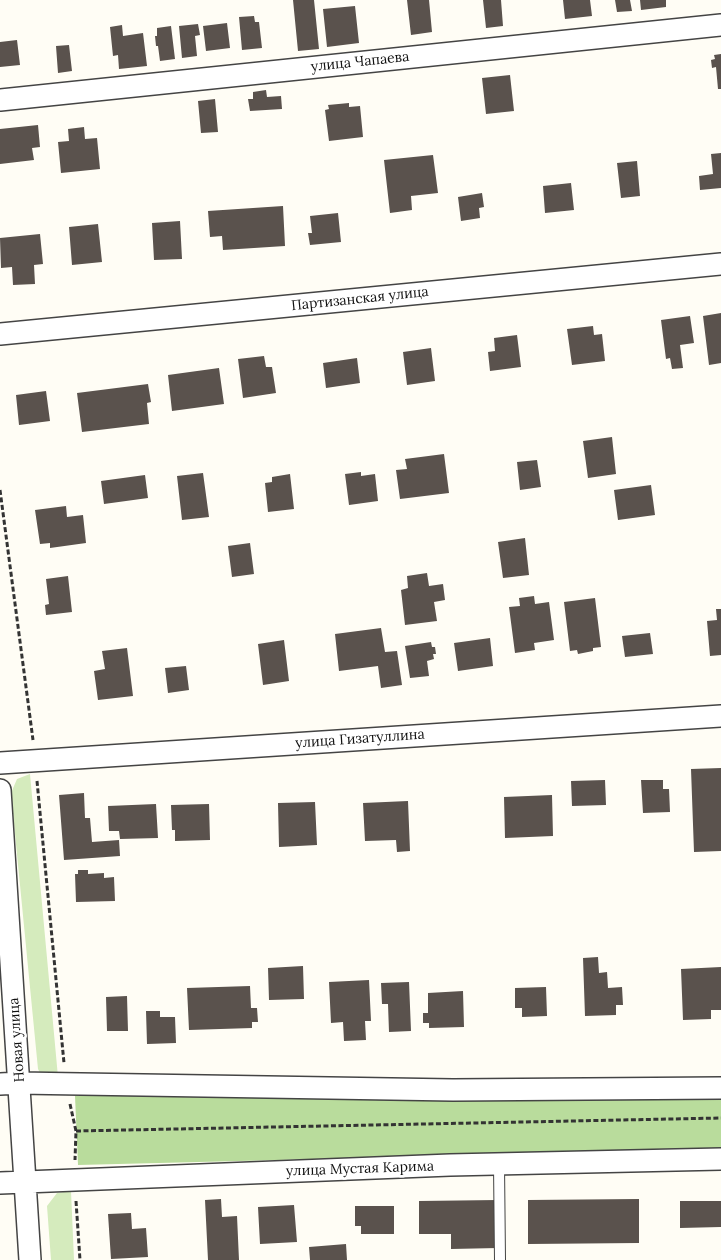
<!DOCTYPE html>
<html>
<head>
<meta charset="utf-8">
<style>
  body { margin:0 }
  canvas { display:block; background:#fffdf5 }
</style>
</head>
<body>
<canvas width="721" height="1260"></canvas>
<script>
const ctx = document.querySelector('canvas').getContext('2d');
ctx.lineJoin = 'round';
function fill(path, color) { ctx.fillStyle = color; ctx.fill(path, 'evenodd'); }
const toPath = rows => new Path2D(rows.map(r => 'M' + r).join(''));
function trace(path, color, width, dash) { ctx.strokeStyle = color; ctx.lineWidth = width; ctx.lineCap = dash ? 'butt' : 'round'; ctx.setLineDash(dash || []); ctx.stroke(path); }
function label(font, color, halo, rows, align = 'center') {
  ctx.font = font + ' Lora,serif'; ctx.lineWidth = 5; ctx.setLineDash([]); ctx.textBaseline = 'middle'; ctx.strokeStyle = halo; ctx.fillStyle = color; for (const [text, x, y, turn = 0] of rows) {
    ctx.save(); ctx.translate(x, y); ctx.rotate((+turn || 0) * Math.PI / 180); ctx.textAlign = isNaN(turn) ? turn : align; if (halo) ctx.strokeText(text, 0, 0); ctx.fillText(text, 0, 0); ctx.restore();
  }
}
fill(toPath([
  [30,774,58,1077,42,1077,38,1069,11,793,17,779],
  [71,1191,74,1260,51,1260,47,1206,57,1193]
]), '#d5ebbd');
fill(toPath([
  [721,1091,721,1149,78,1165,75,1096]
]), '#b9dc9c');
fill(toPath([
  [293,0,314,0,319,49,298,51],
  [407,0,429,0,432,32,411,35],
  [483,0,501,0,503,26,486,28],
  [563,0,590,0,592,16,565,19],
  [615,0,630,0,632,11,617,12],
  [640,0,666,0,666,7,641,10],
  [355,6,359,43,327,47,323,9],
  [254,16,255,22,259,22,262,48,242,50,239,17],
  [227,23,230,48,206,51,203,26],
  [198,24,200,35,195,36,197,56,182,58,179,26],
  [122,25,123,36,143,33,147,66,119,69,118,55,113,56,110,27],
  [171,26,175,59,160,61,158,46,156,46,155,36,157,36,157,28],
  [17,40,20,65,0,67,0,42],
  [69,45,72,71,58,73,56,46],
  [721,54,721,89,718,89,716,67,712,68,711,60,715,59,714,55],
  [510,75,514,111,486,114,482,78],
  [266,90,267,97,281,96,282,109,250,111,248,99,253,99,253,92],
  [215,99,218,132,201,133,198,101],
  [349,103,349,107,360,106,363,137,329,141,325,110,329,109,328,105],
  [38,125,40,147,32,148,34,160,0,164,0,129],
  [84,127,85,139,97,138,100,169,61,173,58,142,69,141,68,129],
  [721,153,721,188,700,190,699,176,713,174,711,154],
  [433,155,438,193,411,196,412,210,390,213,384,160],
  [637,161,640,196,621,198,617,163],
  [571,183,574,210,545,213,543,186],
  [482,193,484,207,479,208,480,218,461,221,458,197],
  [283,206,285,246,223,250,222,236,210,237,208,211],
  [338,213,341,242,310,245,308,233,312,233,310,216],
  [180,221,182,259,154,260,152,223],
  [98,224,102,262,72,265,69,227],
  [40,234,43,264,34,265,35,284,13,285,12,267,1,268,0,238],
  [721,313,721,363,709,365,703,316],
  [690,316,694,343,680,345,683,368,672,369,670,358,666,359,661,320],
  [593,326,594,335,602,334,605,361,572,365,567,329],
  [517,335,521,367,490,371,488,352,495,351,494,338],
  [431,348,435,381,407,385,403,352],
  [264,356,266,367,272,367,276,393,243,398,238,359],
  [357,358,360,383,326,388,323,363],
  [219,368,224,404,172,411,168,375],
  [148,384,151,402,147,403,149,424,82,432,77,393],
  [46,391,50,421,19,425,16,395],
  [612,437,616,474,588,478,583,441],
  [444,454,449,493,400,499,396,470,407,469,405,459],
  [537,460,541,487,520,490,517,462],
  [361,472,361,476,375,474,378,501,349,505,345,474],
  [203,473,209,517,182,520,177,476],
  [290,474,294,509,268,512,265,483,272,482,272,477],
  [145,475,148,498,104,504,101,481],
  [651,485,655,515,618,520,614,490],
  [66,506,67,517,83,515,86,543,50,548,50,543,40,544,35,510],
  [525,538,529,575,503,578,498,542],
  [250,543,254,574,232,577,228,546],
  [427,573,429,586,443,584,445,600,434,602,437,621,405,625,401,590,408,588,407,576],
  [68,576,72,612,46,615,45,605,49,604,46,579],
  [534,596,535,604,549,602,554,640,534,643,535,650,515,653,509,607,520,606,519,598],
  [595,598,601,647,593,648,593,651,578,654,577,650,570,651,564,602],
  [716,609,721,609,721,655,710,656,707,621,717,620],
  [381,628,385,652,397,651,402,685,381,688,378,666,339,671,335,634],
  [650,633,653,654,625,657,622,636],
  [490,638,493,666,458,671,454,643],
  [284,640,289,681,263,685,258,644],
  [431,642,432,647,435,647,436,654,433,654,434,659,427,661,429,676,410,678,405,646],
  [127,648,133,696,98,700,94,671,105,669,102,651],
  [186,666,189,690,168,693,165,668],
  [721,768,721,851,694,852,691,769],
  [605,780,606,805,572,806,571,781],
  [641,780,663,780,663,789,669,789,670,812,643,813],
  [84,793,85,818,90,818,92,842,119,840,120,856,64,860,59,795],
  [552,795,553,836,505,838,504,797],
  [408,801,410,851,397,852,396,840,365,841,363,803],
  [315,802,317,845,279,847,278,803],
  [156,804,158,838,120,839,119,831,109,831,108,806],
  [209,804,210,840,175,841,175,830,172,830,171,805],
  [78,870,88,870,88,874,104,873,104,878,114,877,115,901,76,902,75,874,78,874],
  [598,957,599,973,607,972,608,988,622,987,623,1005,616,1005,616,1015,585,1016,583,958],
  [303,966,304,999,269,1000,268,968],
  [721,967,721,1010,711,1010,711,1019,683,1020,681,969],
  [369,980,371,1021,365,1021,366,1040,344,1041,343,1022,331,1023,329,982],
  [409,982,411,1031,389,1032,388,1004,382,1004,381,983],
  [250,986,251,1008,257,1008,258,1022,252,1022,252,1028,189,1030,187,988],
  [546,987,547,1016,522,1017,522,1008,515,1008,515,988],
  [463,991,464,1027,429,1028,429,1023,423,1023,423,1013,428,1013,428,993],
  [127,996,128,1031,107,1031,106,997],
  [146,1011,160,1011,160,1017,175,1017,176,1043,147,1044],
  [221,1199,222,1217,237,1216,239,1260,208,1260,205,1200],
  [639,1199,639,1243,528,1244,528,1200],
  [498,1200,498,1248,451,1249,451,1234,419,1234,419,1201],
  [680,1201,721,1201,721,1227,680,1228],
  [294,1205,297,1242,260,1244,258,1207],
  [355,1206,394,1206,394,1234,361,1234,361,1226,355,1226],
  [131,1213,132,1229,146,1228,148,1257,111,1259,108,1214],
  [346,1244,347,1260,310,1260,309,1247]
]), '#5a524d');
const lane = toPath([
  [499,1164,500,1260]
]);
const street = toPath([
  [0,100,721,25],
  [0,334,721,264],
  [0,763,721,716],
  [0,790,30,1260],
  [0,1084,19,1083,453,1090,721,1088],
  [0,1183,450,1165,721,1159]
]);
trace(lane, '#444', 12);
trace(street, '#444', 24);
trace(toPath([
  [0,490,33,740],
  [37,781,64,1063],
  [70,1104,76,1131,75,1160],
  [76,1131,721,1118],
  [76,1201,80,1260]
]), '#333', 3, [5, 2.5]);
trace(lane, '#fff', 10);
trace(street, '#fff', 21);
label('14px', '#111', '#fff', [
  ["улица Чапаева",360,62,-6],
  ["Партизанская улица",360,299,-6],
  ["улица Гизатуллина",360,739,-4],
  ["Новая улица",17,1040,-94],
  ["улица Мустая Карима",360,1169,-2]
]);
</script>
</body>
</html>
